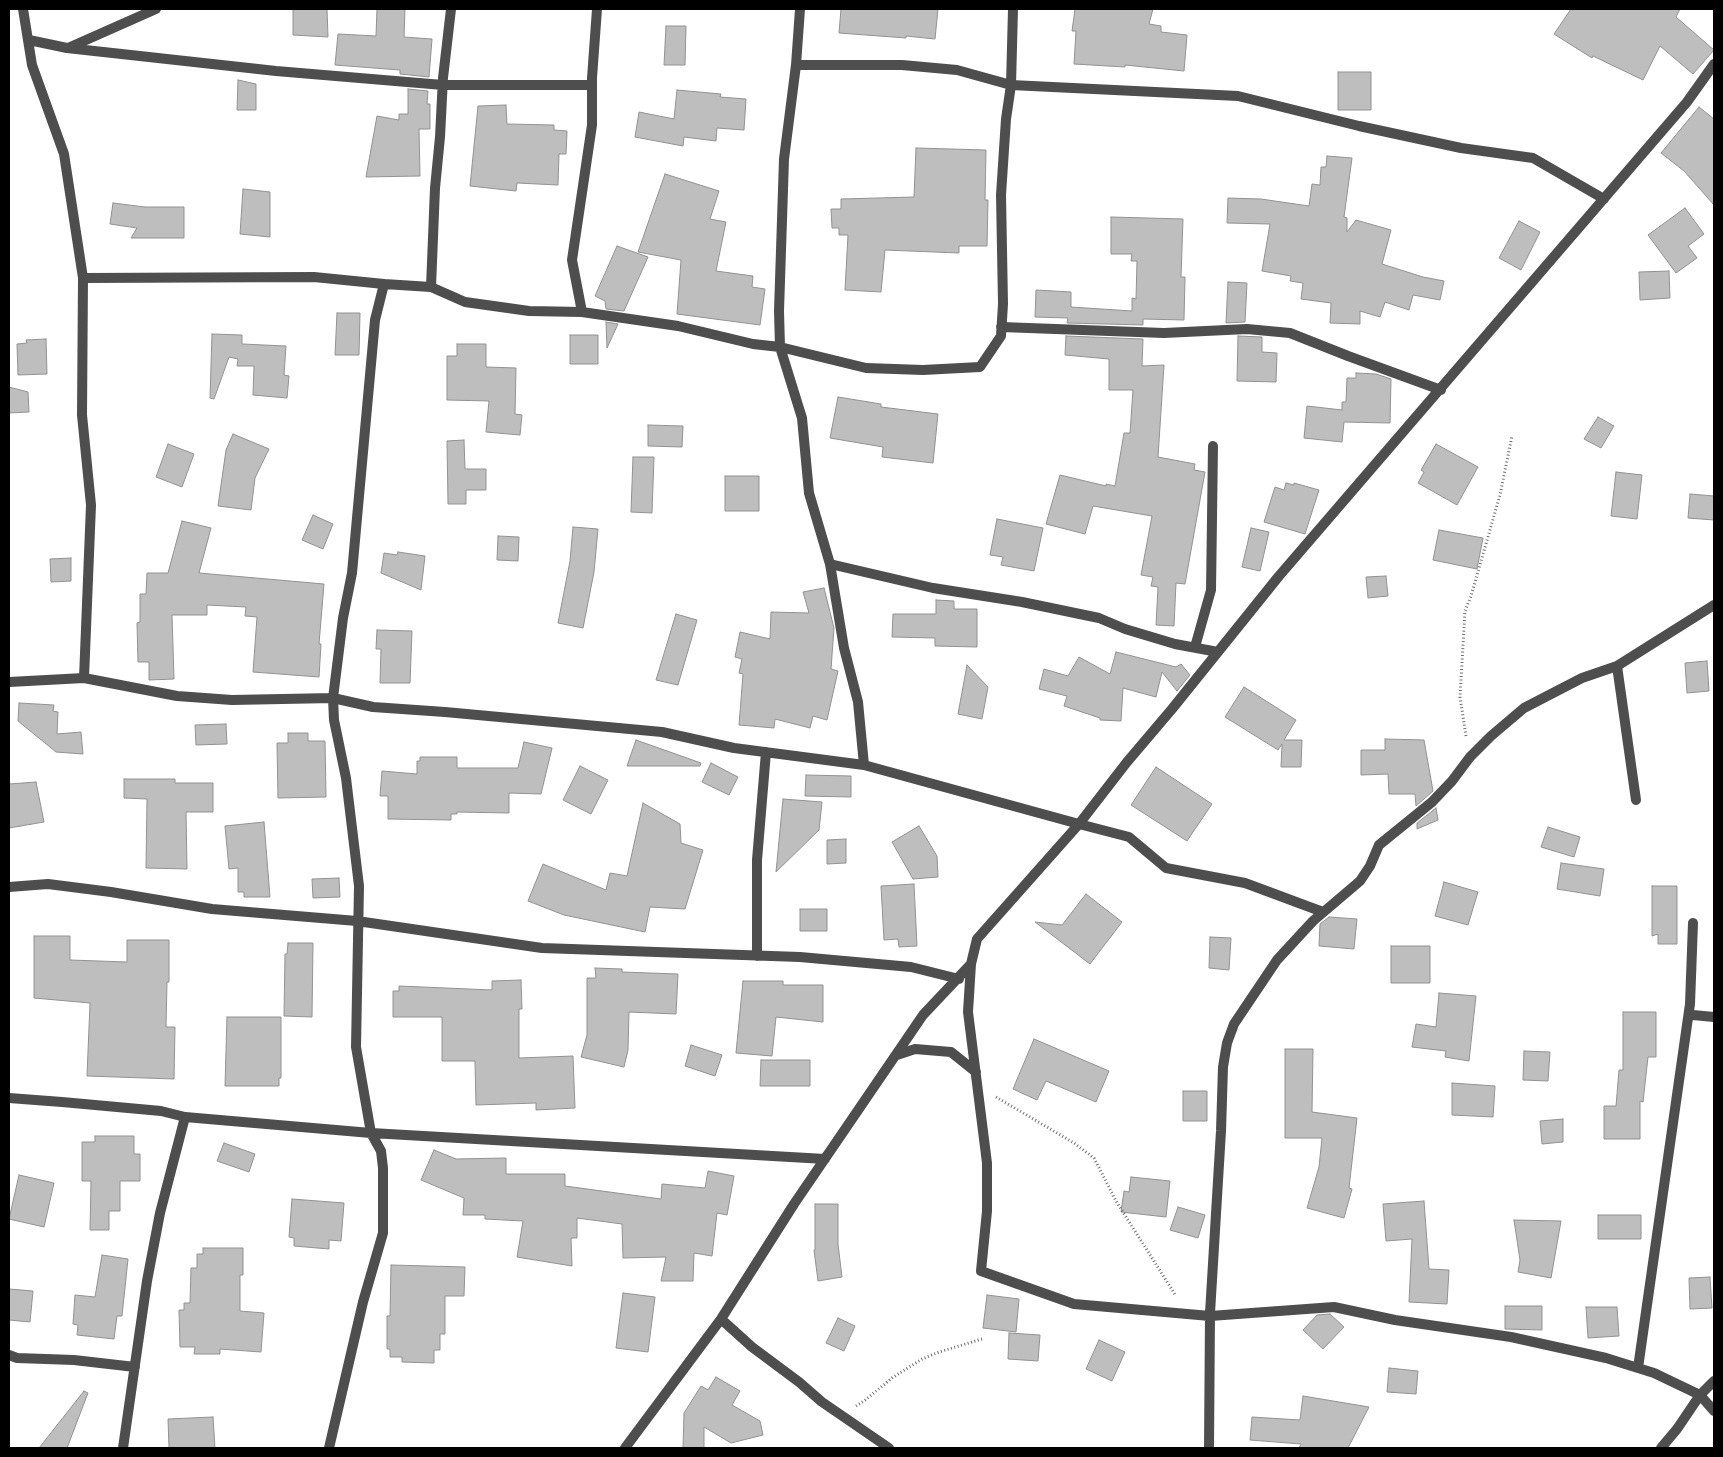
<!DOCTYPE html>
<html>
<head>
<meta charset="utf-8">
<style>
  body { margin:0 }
  #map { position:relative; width:1723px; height:1457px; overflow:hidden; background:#fff; font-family:Raleway,sans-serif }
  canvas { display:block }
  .frame { position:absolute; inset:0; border:10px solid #000; pointer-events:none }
</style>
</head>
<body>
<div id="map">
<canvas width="1723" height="1457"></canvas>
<div class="frame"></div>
</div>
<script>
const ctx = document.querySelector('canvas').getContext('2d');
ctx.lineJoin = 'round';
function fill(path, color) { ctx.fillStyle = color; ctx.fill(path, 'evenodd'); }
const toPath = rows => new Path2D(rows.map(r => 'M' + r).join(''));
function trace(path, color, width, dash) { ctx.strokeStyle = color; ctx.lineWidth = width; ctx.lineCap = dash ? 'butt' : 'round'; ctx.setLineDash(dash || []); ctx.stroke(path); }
const building = toPath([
  [293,9,327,9,328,37,293,35,293,9],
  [377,9,405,9,404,37,432,39,429,77,400,74,400,70,335,65,338,34,376,36,377,9],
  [841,9,938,9,935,39,906,36,906,38,839,33,841,9],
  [1075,9,1153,9,1149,24,1161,26,1161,32,1187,35,1184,71,1125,65,1125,67,1074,64,1076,31,1072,31,1075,9],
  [1571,9,1680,9,1676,17,1714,50,1693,74,1660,46,1643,80,1593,56,1592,58,1554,34,1571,9],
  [666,26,686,26,685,65,664,65,666,26],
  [1338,72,1371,72,1371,110,1338,110,1338,72],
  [238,80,256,84,256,110,237,110,238,80],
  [408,89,428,91,427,104,430,104,430,129,419,129,420,176,366,177,377,116,399,120,399,114,408,114,408,89],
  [677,90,721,94,720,97,746,99,744,130,717,128,716,141,684,137,683,146,635,137,639,112,674,119,677,90],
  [506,105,507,124,554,125,554,130,567,131,566,154,559,154,558,185,517,183,516,191,470,186,478,106,506,105],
  [1699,107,1714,119,1714,205,1684,171,1661,153,1699,107],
  [916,148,986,150,985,200,988,200,987,246,959,246,959,253,885,250,881,292,845,290,848,235,839,235,839,228,832,228,831,209,841,209,841,199,914,197,916,148],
  [1327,156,1352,158,1344,217,1347,218,1347,232,1356,220,1391,230,1382,264,1423,277,1444,281,1440,300,1413,295,1409,310,1385,302,1380,317,1360,311,1360,324,1330,323,1331,303,1301,299,1303,283,1290,281,1291,276,1262,271,1270,224,1227,223,1228,198,1261,199,1309,206,1312,184,1320,185,1321,167,1326,167,1327,156],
  [665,174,719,191,710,219,726,222,716,271,753,276,752,287,765,289,760,325,677,314,681,260,638,252,665,174],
  [243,189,270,192,270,237,240,234,243,189],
  [113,203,145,207,184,207,184,238,131,238,137,228,110,224,113,203],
  [1685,208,1704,234,1688,246,1697,258,1676,273,1648,235,1685,208],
  [1111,217,1183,219,1181,277,1185,277,1184,320,1143,319,1143,325,1067,323,1068,318,1035,317,1036,290,1071,292,1071,307,1132,311,1132,298,1136,299,1137,261,1131,261,1132,254,1111,254,1111,217],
  [1519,221,1540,232,1521,270,1499,258,1519,221],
  [617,246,648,257,624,311,606,309,605,301,595,296,617,246],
  [1669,271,1670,298,1640,300,1639,272,1669,271],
  [1228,282,1247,283,1245,322,1226,323,1228,282],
  [337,313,360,313,359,355,335,355,337,313],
  [606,322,618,324,607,348,606,322],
  [212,334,242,335,242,344,286,346,284,375,289,376,287,398,253,395,254,366,237,366,238,359,229,357,214,399,210,398,212,334],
  [570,335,598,335,598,364,570,364,570,335],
  [1066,336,1143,339,1142,366,1164,365,1158,457,1195,464,1194,470,1205,472,1185,584,1176,583,1174,626,1156,625,1158,587,1151,586,1153,577,1141,575,1152,516,1093,506,1085,534,1046,524,1060,475,1106,486,1106,484,1115,486,1124,433,1130,433,1133,390,1109,390,1109,359,1065,355,1066,336],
  [1238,336,1262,337,1262,352,1277,353,1276,382,1237,381,1238,336],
  [46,339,47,374,18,375,17,344,27,343,26,340,46,339],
  [457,344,486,344,486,367,516,368,515,414,522,415,520,435,486,432,489,401,447,400,447,356,457,356,457,344],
  [1356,373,1376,374,1391,379,1390,423,1344,422,1342,442,1304,438,1307,406,1342,410,1342,402,1346,402,1347,378,1356,378,1356,373],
  [9,387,28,392,29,412,9,413,9,387],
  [838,397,881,404,881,407,938,414,933,463,882,457,883,447,830,438,838,397],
  [1598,417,1614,426,1601,448,1584,439,1598,417],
  [648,425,683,426,682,447,648,446,648,425],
  [233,434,269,449,255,478,251,510,218,506,226,450,233,434],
  [464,440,465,469,486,469,486,490,466,490,466,504,448,504,447,441,464,440],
  [168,444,194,454,182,487,156,477,168,444],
  [1436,444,1478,467,1457,505,1418,483,1424,472,1421,470,1436,444],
  [633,457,654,457,652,513,631,512,633,457],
  [1616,472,1642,475,1637,519,1611,516,1616,472],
  [725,476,759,476,759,511,725,511,725,476],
  [1286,483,1294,485,1294,483,1319,490,1305,534,1264,522,1275,487,1284,490,1286,483],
  [1690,494,1714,496,1714,520,1688,518,1690,494],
  [313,515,333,524,323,549,302,540,313,515],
  [997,519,1043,528,1034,571,1001,565,1003,557,990,555,997,519],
  [182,521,211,528,199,573,324,584,319,644,321,644,319,677,253,672,257,617,245,616,246,607,207,605,207,615,172,615,174,679,149,680,149,662,138,662,137,623,140,622,140,594,146,594,147,573,168,573,182,521],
  [573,527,598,529,594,572,583,628,558,623,570,561,573,527],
  [1251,528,1269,532,1260,571,1242,567,1251,528],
  [1439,530,1483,538,1477,569,1433,560,1439,530],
  [498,536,519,537,518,561,497,560,498,536],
  [398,552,425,556,421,590,381,573,384,553,397,555,398,552],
  [71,558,71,581,51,582,50,559,71,558],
  [1386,576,1388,596,1368,598,1366,577,1386,576],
  [824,588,834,628,831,669,838,671,827,720,813,716,810,728,775,719,774,728,739,725,743,674,739,673,742,659,735,657,740,632,770,639,771,612,809,613,803,592,824,588],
  [936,600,954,601,954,609,977,609,977,647,935,646,935,638,892,637,893,614,936,614,936,600],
  [676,614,697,620,678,685,656,680,676,614],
  [377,630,412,631,410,683,380,683,381,649,376,649,377,630],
  [1116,652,1176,667,1181,664,1190,675,1177,691,1162,672,1156,697,1123,688,1121,721,1100,720,1100,718,1064,706,1067,696,1039,689,1044,669,1068,676,1079,657,1110,674,1116,652],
  [1707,661,1709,691,1687,693,1685,663,1707,661],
  [967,665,988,687,982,719,958,714,967,665],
  [1244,687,1296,720,1284,740,1302,740,1301,767,1281,767,1282,744,1278,750,1225,717,1244,687],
  [19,703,54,705,53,711,58,712,57,734,81,732,83,754,56,752,18,721,19,703],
  [226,724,227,744,196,745,195,725,226,724],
  [288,733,308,733,308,741,325,741,326,797,278,798,277,743,288,743,288,733],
  [1385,739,1424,740,1433,791,1416,806,1415,794,1389,794,1388,774,1361,775,1361,750,1385,750,1385,739],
  [636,740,701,763,700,766,627,766,636,740],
  [524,742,552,748,541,794,509,793,509,813,457,812,457,814,451,814,451,820,388,819,388,796,380,796,382,771,417,774,417,761,420,761,420,757,457,757,457,768,518,768,524,742],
  [711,763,738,777,729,795,702,782,711,763],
  [580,766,608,780,591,814,563,800,580,766],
  [1156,767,1212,804,1187,841,1131,805,1156,767],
  [806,775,851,776,851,797,805,796,806,775],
  [124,779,175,779,175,783,213,783,213,812,186,812,187,869,146,868,147,799,124,798,124,779],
  [36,782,44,822,9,828,9,784,36,782],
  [783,799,822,802,819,830,776,872,783,799],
  [643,803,680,824,681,843,703,850,685,909,650,907,645,932,564,915,528,901,543,864,606,890,610,873,627,876,643,803],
  [1436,808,1438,820,1417,829,1417,823,1436,808],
  [264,822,270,897,244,897,244,892,238,892,238,868,229,869,225,826,264,822],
  [919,826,937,856,938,877,913,879,892,842,919,826],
  [1548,827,1580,837,1574,857,1541,847,1548,827],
  [846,839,846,863,827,864,827,840,846,839],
  [1561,863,1604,869,1600,896,1557,889,1561,863],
  [339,878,340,897,313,898,312,879,339,878],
  [1444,882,1478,892,1468,925,1435,916,1444,882],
  [914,884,917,946,899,947,898,939,884,940,881,886,914,884],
  [1652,886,1677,886,1677,944,1658,944,1658,934,1652,936,1652,886],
  [1086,894,1122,922,1090,964,1035,922,1062,925,1086,894],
  [800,909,827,909,827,931,800,931,800,909],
  [1329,917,1357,919,1354,949,1319,946,1320,924,1329,917],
  [34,936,70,936,70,960,127,962,127,940,169,940,169,982,167,982,166,1027,175,1027,174,1079,87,1076,90,1003,34,998,34,936],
  [1210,937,1231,938,1229,970,1209,968,1210,937],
  [288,943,313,943,312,1017,284,1016,285,954,287,954,288,943],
  [1391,946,1430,946,1430,983,1391,983,1391,946],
  [595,968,622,969,622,972,678,974,676,1014,629,1012,628,1050,624,1067,581,1057,587,1035,587,978,596,978,595,968],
  [521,980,522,1009,519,1009,519,1058,573,1056,575,1108,536,1110,536,1103,476,1105,475,1061,442,1061,442,1017,393,1017,393,991,399,991,399,986,492,990,492,981,521,980],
  [743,981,783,981,783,985,823,985,823,1022,776,1017,772,1056,736,1053,743,981],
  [1439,993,1476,996,1469,1061,1445,1057,1446,1051,1412,1047,1416,1024,1436,1027,1439,993],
  [1623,1012,1656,1012,1656,1057,1648,1057,1643,1102,1640,1101,1640,1139,1604,1139,1604,1106,1616,1106,1619,1070,1623,1070,1623,1012],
  [227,1017,281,1017,281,1078,279,1078,279,1086,225,1086,227,1017],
  [1034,1039,1109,1071,1096,1102,1046,1081,1037,1100,1013,1089,1034,1039],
  [691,1045,722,1055,715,1076,685,1066,691,1045],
  [1285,1049,1313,1049,1312,1112,1357,1118,1349,1188,1352,1189,1344,1218,1307,1208,1319,1167,1322,1138,1285,1138,1285,1049],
  [1524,1051,1550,1052,1548,1081,1523,1080,1524,1051],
  [761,1060,810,1060,810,1086,760,1086,761,1060],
  [1452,1083,1495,1086,1493,1117,1452,1115,1452,1083],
  [1183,1091,1207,1091,1207,1121,1183,1121,1183,1091],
  [1563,1119,1563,1142,1542,1144,1540,1121,1563,1119],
  [95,1136,134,1136,134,1154,140,1154,140,1181,120,1181,120,1211,109,1211,109,1230,90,1230,91,1181,82,1181,82,1142,95,1142,95,1136],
  [224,1143,255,1154,249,1172,217,1161,224,1143],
  [434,1150,456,1159,506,1158,506,1174,565,1174,565,1186,661,1199,662,1184,705,1188,708,1171,734,1176,727,1215,717,1213,712,1256,694,1253,693,1281,661,1281,666,1257,623,1258,622,1224,577,1218,577,1238,571,1238,572,1266,517,1257,523,1221,485,1219,485,1215,463,1215,464,1198,421,1180,434,1150],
  [19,1175,54,1183,44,1227,9,1219,19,1175],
  [1131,1177,1170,1181,1166,1217,1121,1212,1124,1191,1129,1192,1131,1177],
  [292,1199,344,1203,341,1241,329,1240,329,1249,294,1246,294,1238,289,1237,292,1199],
  [1424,1201,1429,1269,1449,1270,1447,1304,1409,1302,1412,1239,1386,1241,1383,1204,1424,1201],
  [815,1204,838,1204,838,1244,842,1277,818,1281,814,1250,815,1250,815,1204],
  [1178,1207,1205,1215,1198,1238,1170,1230,1178,1207],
  [1598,1215,1641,1215,1641,1239,1598,1239,1598,1215],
  [1514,1220,1561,1221,1551,1278,1518,1272,1520,1260,1514,1220],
  [203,1248,243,1248,243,1275,240,1275,240,1311,264,1313,261,1352,220,1349,220,1354,194,1354,195,1347,180,1347,179,1310,184,1310,184,1303,190,1303,191,1268,197,1268,197,1254,203,1254,203,1248],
  [102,1255,128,1259,122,1316,117,1316,114,1339,77,1335,78,1325,73,1324,75,1295,95,1297,102,1255],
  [391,1265,465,1267,464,1296,445,1296,445,1334,440,1334,440,1350,434,1350,434,1363,402,1362,402,1357,390,1357,390,1349,387,1349,387,1316,390,1316,391,1265],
  [1710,1277,1712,1308,1690,1309,1689,1278,1710,1277],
  [9,1289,33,1291,30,1322,9,1320,9,1289],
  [623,1293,655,1297,648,1352,616,1348,623,1293],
  [987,1295,1019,1299,1016,1332,983,1328,987,1295],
  [1505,1306,1542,1306,1542,1330,1505,1329,1505,1306],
  [1586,1307,1617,1307,1619,1336,1588,1338,1586,1307],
  [1330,1314,1344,1327,1323,1349,1303,1330,1317,1315,1330,1314],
  [838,1318,855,1326,844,1351,826,1343,838,1318],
  [1009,1333,1040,1335,1038,1361,1008,1359,1009,1333],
  [1099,1340,1125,1352,1112,1381,1086,1369,1099,1340],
  [1389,1368,1418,1371,1416,1394,1387,1392,1389,1368],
  [716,1377,740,1391,732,1405,760,1421,763,1435,731,1443,704,1427,704,1448,683,1448,684,1413,701,1386,708,1390,716,1377],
  [84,1391,88,1393,67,1448,39,1448,84,1391],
  [1303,1396,1369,1407,1348,1448,1299,1448,1301,1444,1250,1440,1252,1417,1300,1420,1303,1396],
  [213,1417,215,1448,169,1448,168,1419,213,1417]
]);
fill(building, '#bebebe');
trace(building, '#929292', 1);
trace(toPath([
  [1466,736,1460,697,1465,611,1471,596,1500,495,1512,436],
  [996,1097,1074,1143,1094,1158,1116,1201,1176,1296],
  [856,1406,864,1401,892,1378,922,1359,939,1352,982,1339]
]), '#707070', 3, [1, 2.5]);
trace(toPath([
  [29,40,67,48,276,71,443,85,592,85],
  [68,48,156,9],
  [796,65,902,65,957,70,1011,85,1238,96,1359,126,1461,148,1533,158,1604,199],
  [83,278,314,277,384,284],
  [431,287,435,188,440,137,443,78,451,9],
  [582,312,572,260,592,125,592,78,597,9],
  [1001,327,1164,333,1247,329,1290,333,1348,356,1441,390],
  [830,564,933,588,1022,602,1099,618,1125,629,1175,644,1218,652],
  [1195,647,1211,590,1213,446],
  [1617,666,1636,800],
  [84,678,177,696,232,700,333,698,373,707,445,712,662,732,734,748,864,765],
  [9,682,84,678,91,505,82,415,83,278,64,154,32,65,23,9],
  [9,887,48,884,111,892,212,909,357,921,542,948,800,957,911,967,959,979],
  [1323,912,1245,883,1166,868,1129,837,1079,824,1127,762,1172,709,1279,576,1687,102,1714,64],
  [757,956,757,860,766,752],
  [971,964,968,1012,987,1163,987,1211,981,1271,1074,1304,1210,1316,1334,1307,1395,1320,1511,1337,1606,1358,1654,1373,1700,1395,1714,1411],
  [1689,1013,1693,1015,1714,1017],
  [897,1055,915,1049,951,1052,976,1072],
  [9,1098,62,1102,161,1111,185,1117,371,1133,381,1151,383,1168,383,1233,363,1302,329,1448],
  [825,1159,371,1133,356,1047,359,886,346,778,334,720,333,698,343,618,352,573,375,320,384,284,431,287,465,302,529,311,582,312,678,326,753,344,780,347,866,368,923,370,980,367,1001,336,1003,304,1001,195,1006,119,1011,85,1013,9],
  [721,1319,752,1347,799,1382,822,1402,889,1448],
  [9,1355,17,1358,74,1360,135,1367],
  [1638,1368,1690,1004,1693,923],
  [123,1448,147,1281,160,1213,185,1117],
  [625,1448,721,1319,794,1204,923,1015,971,964,977,939,1079,824,864,765,858,702,844,648,830,564,809,493,802,418,780,347,779,311,784,159,796,65,800,9],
  [1209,1448,1210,1313,1221,1131,1223,1067,1227,1043,1234,1024,1277,960,1313,921,1360,881,1370,866,1379,845,1432,802,1452,781,1470,757,1491,736,1524,708,1582,678,1617,666,1714,605],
  [1661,1448,1677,1429,1700,1395,1714,1381]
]), '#4e4e4e', 10);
</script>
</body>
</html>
